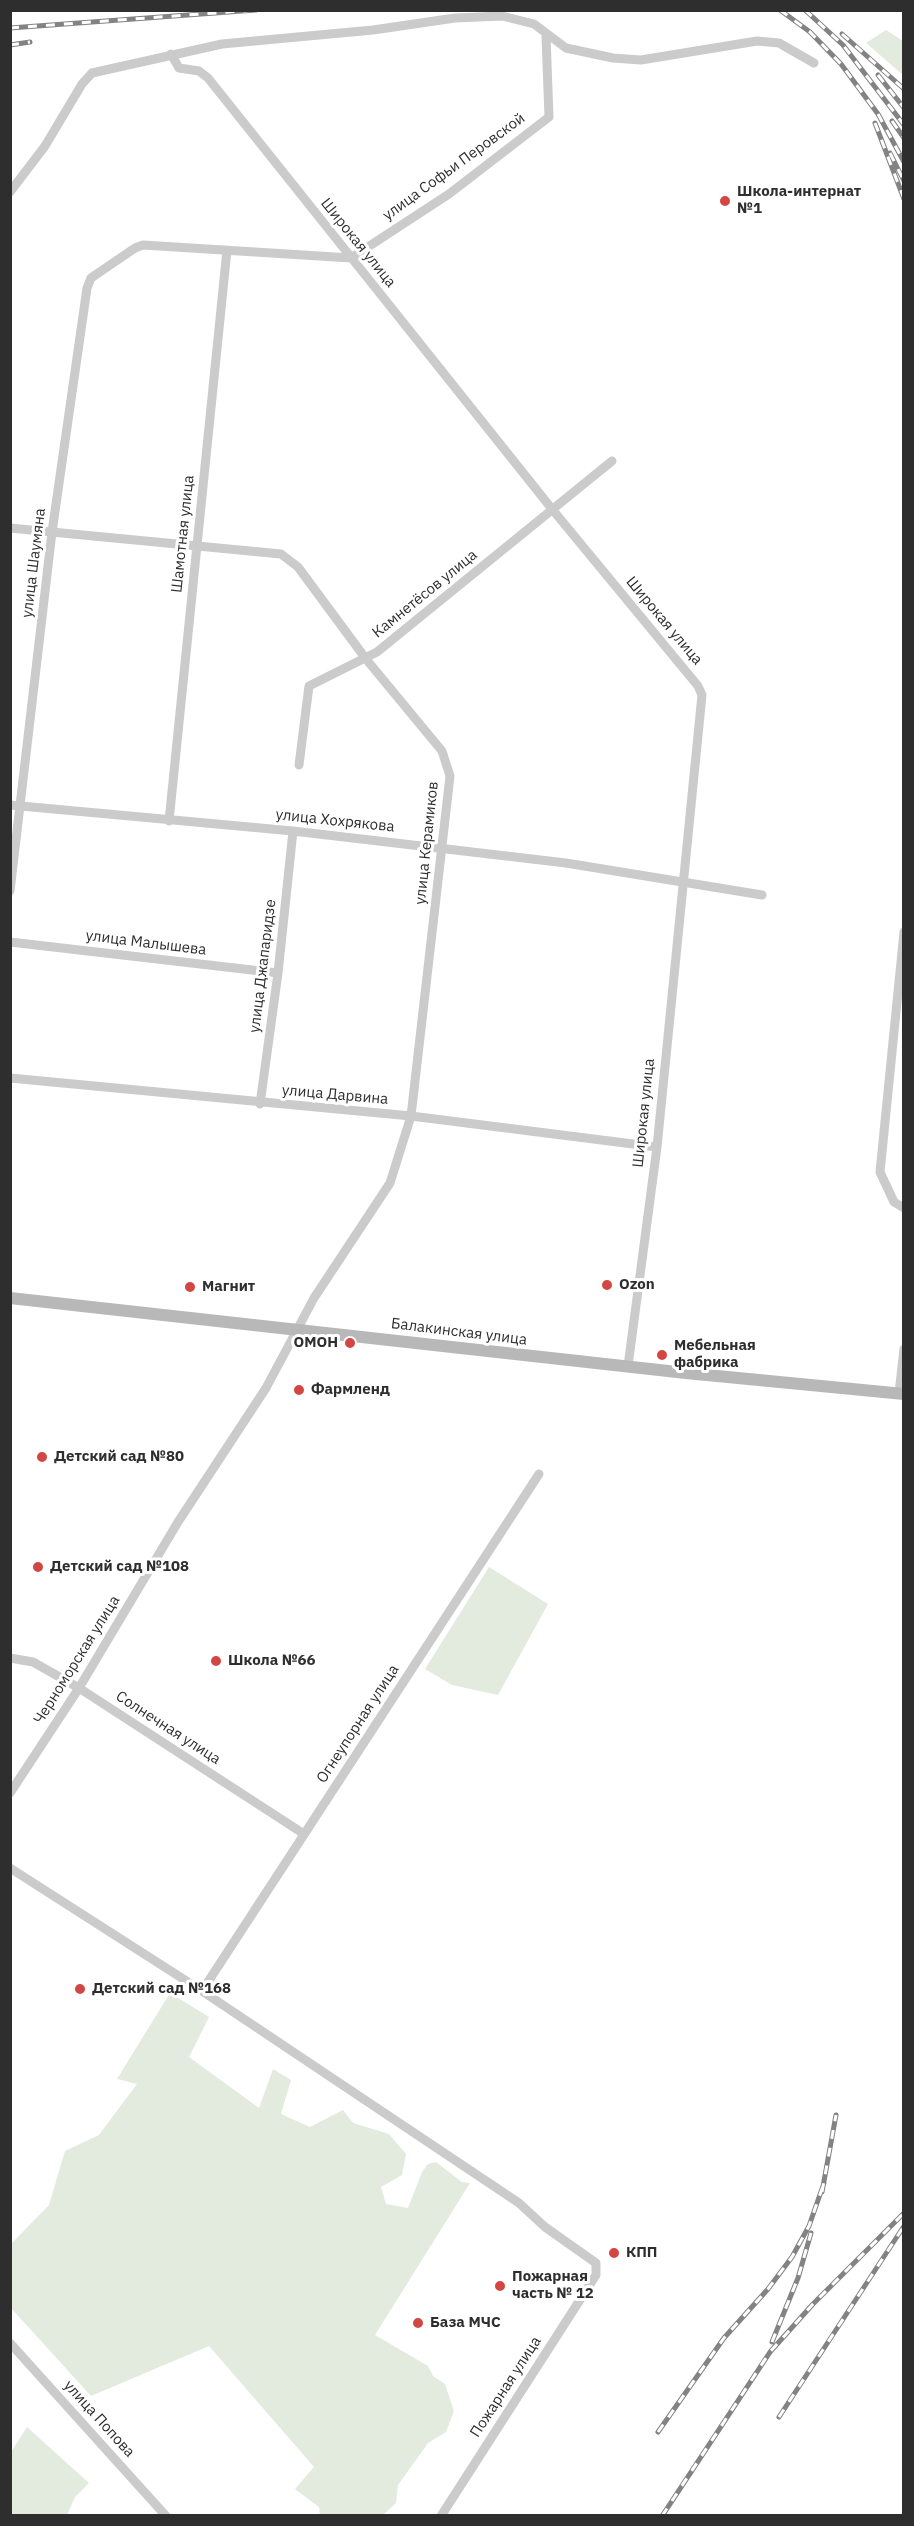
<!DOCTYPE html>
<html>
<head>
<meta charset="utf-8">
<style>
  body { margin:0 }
  #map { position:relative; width:914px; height:2526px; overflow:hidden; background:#fff; font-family:"IBM Plex Sans",sans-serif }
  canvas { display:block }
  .frame { position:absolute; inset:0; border:12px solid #2e2e2e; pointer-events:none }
</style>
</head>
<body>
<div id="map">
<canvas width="914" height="2526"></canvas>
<div class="frame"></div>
</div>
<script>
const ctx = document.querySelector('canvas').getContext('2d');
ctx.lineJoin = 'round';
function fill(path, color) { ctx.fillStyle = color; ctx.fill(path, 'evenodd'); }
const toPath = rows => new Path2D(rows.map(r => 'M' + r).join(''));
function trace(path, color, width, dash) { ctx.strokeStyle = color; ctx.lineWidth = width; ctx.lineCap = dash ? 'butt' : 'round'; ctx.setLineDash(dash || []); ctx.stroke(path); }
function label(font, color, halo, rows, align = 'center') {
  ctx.font = font + ' "IBM Plex Sans",sans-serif'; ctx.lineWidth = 6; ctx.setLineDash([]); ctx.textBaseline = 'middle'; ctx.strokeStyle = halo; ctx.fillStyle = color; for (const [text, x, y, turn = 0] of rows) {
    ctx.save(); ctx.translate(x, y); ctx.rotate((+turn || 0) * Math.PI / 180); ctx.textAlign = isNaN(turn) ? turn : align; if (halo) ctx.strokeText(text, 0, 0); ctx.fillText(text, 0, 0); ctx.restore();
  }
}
fill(toPath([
  [886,30,903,41,903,75,866,43],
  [489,1567,548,1604,498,1695,452,1685,425,1669],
  [170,1993,209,2017,189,2057,259,2108,273,2069,291,2080,281,2114,310,2127,343,2110,353,2123,389,2134,406,2154,402,2175,381,2187,386,2204,408,2208,422,2172,428,2164,436,2162,462,2182,470,2183,375,2335,428,2366,433,2376,445,2384,454,2411,446,2432,428,2443,398,2485,396,2503,383,2515,320,2515,319,2507,295,2489,314,2467,209,2346,91,2396,11,2308,11,2244,49,2205,65,2151,99,2135,137,2084,117,2079],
  [27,2427,89,2483,75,2497,67,2515,11,2515,11,2452]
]), '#e3eade');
trace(toPath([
  [171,54,179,68,199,71,208,78,552,509,698,686,702,695,657,1147,628,1366],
  [10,192,45,146,82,84,92,73,222,44,373,30,455,18,502,16,534,24,566,48,613,58,641,60,757,41,779,43,814,63],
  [10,528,281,554,298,567,366,659,442,751,450,776,411,1116,390,1183,314,1298,266,1388,178,1522,79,1688,10,1793],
  [299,765,309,686,377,652,612,461],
  [10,805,293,831,566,863,762,895],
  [169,821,227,250],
  [10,891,52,532,87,288,91,278,135,248,143,245,351,258,449,194,549,117,546,36],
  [904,932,880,1172,894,1202,904,1208],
  [10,942,278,973],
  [10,1078,411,1116,657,1147],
  [260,1104,278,973,293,831],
  [899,1393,904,1349],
  [10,1658,33,1662,79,1688,304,1834],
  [10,1868,202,1991,519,2203,545,2227,596,2263,596,2275,441,2516],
  [202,1991,539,1474],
  [10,2343,166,2516]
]), '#cbcbcb', 9);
trace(toPath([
  [10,1298,686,1373,904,1394]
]), '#b8b8b8', 12);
const rail = toPath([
  [780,10,810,32,841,64,878,114,904,162],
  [805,10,843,45,904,125],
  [10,28,256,10],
  [842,34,904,89],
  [10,45,30,42],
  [878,75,904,108],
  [892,121,904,138],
  [875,123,904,199],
  [890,153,904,181],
  [822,2192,836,2115],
  [772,2342,798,2278,811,2233],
  [779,2417,904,2226],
  [658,2432,724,2338,768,2289,792,2257,809,2226,824,2183],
  [662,2516,770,2352,813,2304,904,2213],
  [903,2516,904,2515]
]);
trace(rail, '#838383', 5);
trace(rail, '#fff', 3, [9]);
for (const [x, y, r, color] of [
  [725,201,6,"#d24744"],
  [607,1285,6,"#d24744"],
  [190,1287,6,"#d24744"],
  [350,1343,6,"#d24744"],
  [662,1355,6,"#d24744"],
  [299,1390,6,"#d24744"],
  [42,1457,6,"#d24744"],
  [38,1567,6,"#d24744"],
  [216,1661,6,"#d24744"],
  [80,1989,6,"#d24744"],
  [614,2253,6,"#d24744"],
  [500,2286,6,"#d24744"],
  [418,2323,6,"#d24744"]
]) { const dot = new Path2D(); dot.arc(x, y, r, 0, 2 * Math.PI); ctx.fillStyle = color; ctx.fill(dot); trace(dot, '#fff', 2); }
label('15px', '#2e2e2e', '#fff', [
  ["улица Софьи Перовской",454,167,-36],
  ["Широкая улица",358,243,51],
  ["Шамотная улица",183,534,-84],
  ["улица Шаумяна",34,563,-83],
  ["Камнетёсов улица",425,594,-39],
  ["Широкая улица",664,621,50],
  ["улица Хохрякова",335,821,6],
  ["улица Керамиков",427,843,-84],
  ["улица Малышева",146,943,7],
  ["улица Джапаридзе",263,966,-83],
  ["улица Дарвина",335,1095,5],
  ["Широкая улица",644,1113,-84],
  ["Балакинская улица",459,1332,7],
  ["Черноморская улица",77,1660,-58],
  ["Огнеупорная улица",358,1724,-57],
  ["Солнечная улица",168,1728,33],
  ["Пожарная улица",506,2387,-57],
  ["улица Попова",99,2419,48]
]);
label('bold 15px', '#2e2e2e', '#fff', [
  ["Школа-интернат",737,192],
  ["№1",737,209],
  ["Ozon",619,1285],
  ["Магнит",202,1287],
  ["ОМОН",338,1343,"right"],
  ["Мебельная",674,1346],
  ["фабрика",674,1363],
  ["Фармленд",311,1390],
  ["Детский сад №80",54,1457],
  ["Детский сад №108",50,1567],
  ["Школа №66",228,1661],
  ["Детский сад №168",92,1989],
  ["КПП",626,2253],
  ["Пожарная",512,2277],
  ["часть № 12",512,2294],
  ["База МЧС",430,2323]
], 'left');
</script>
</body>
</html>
